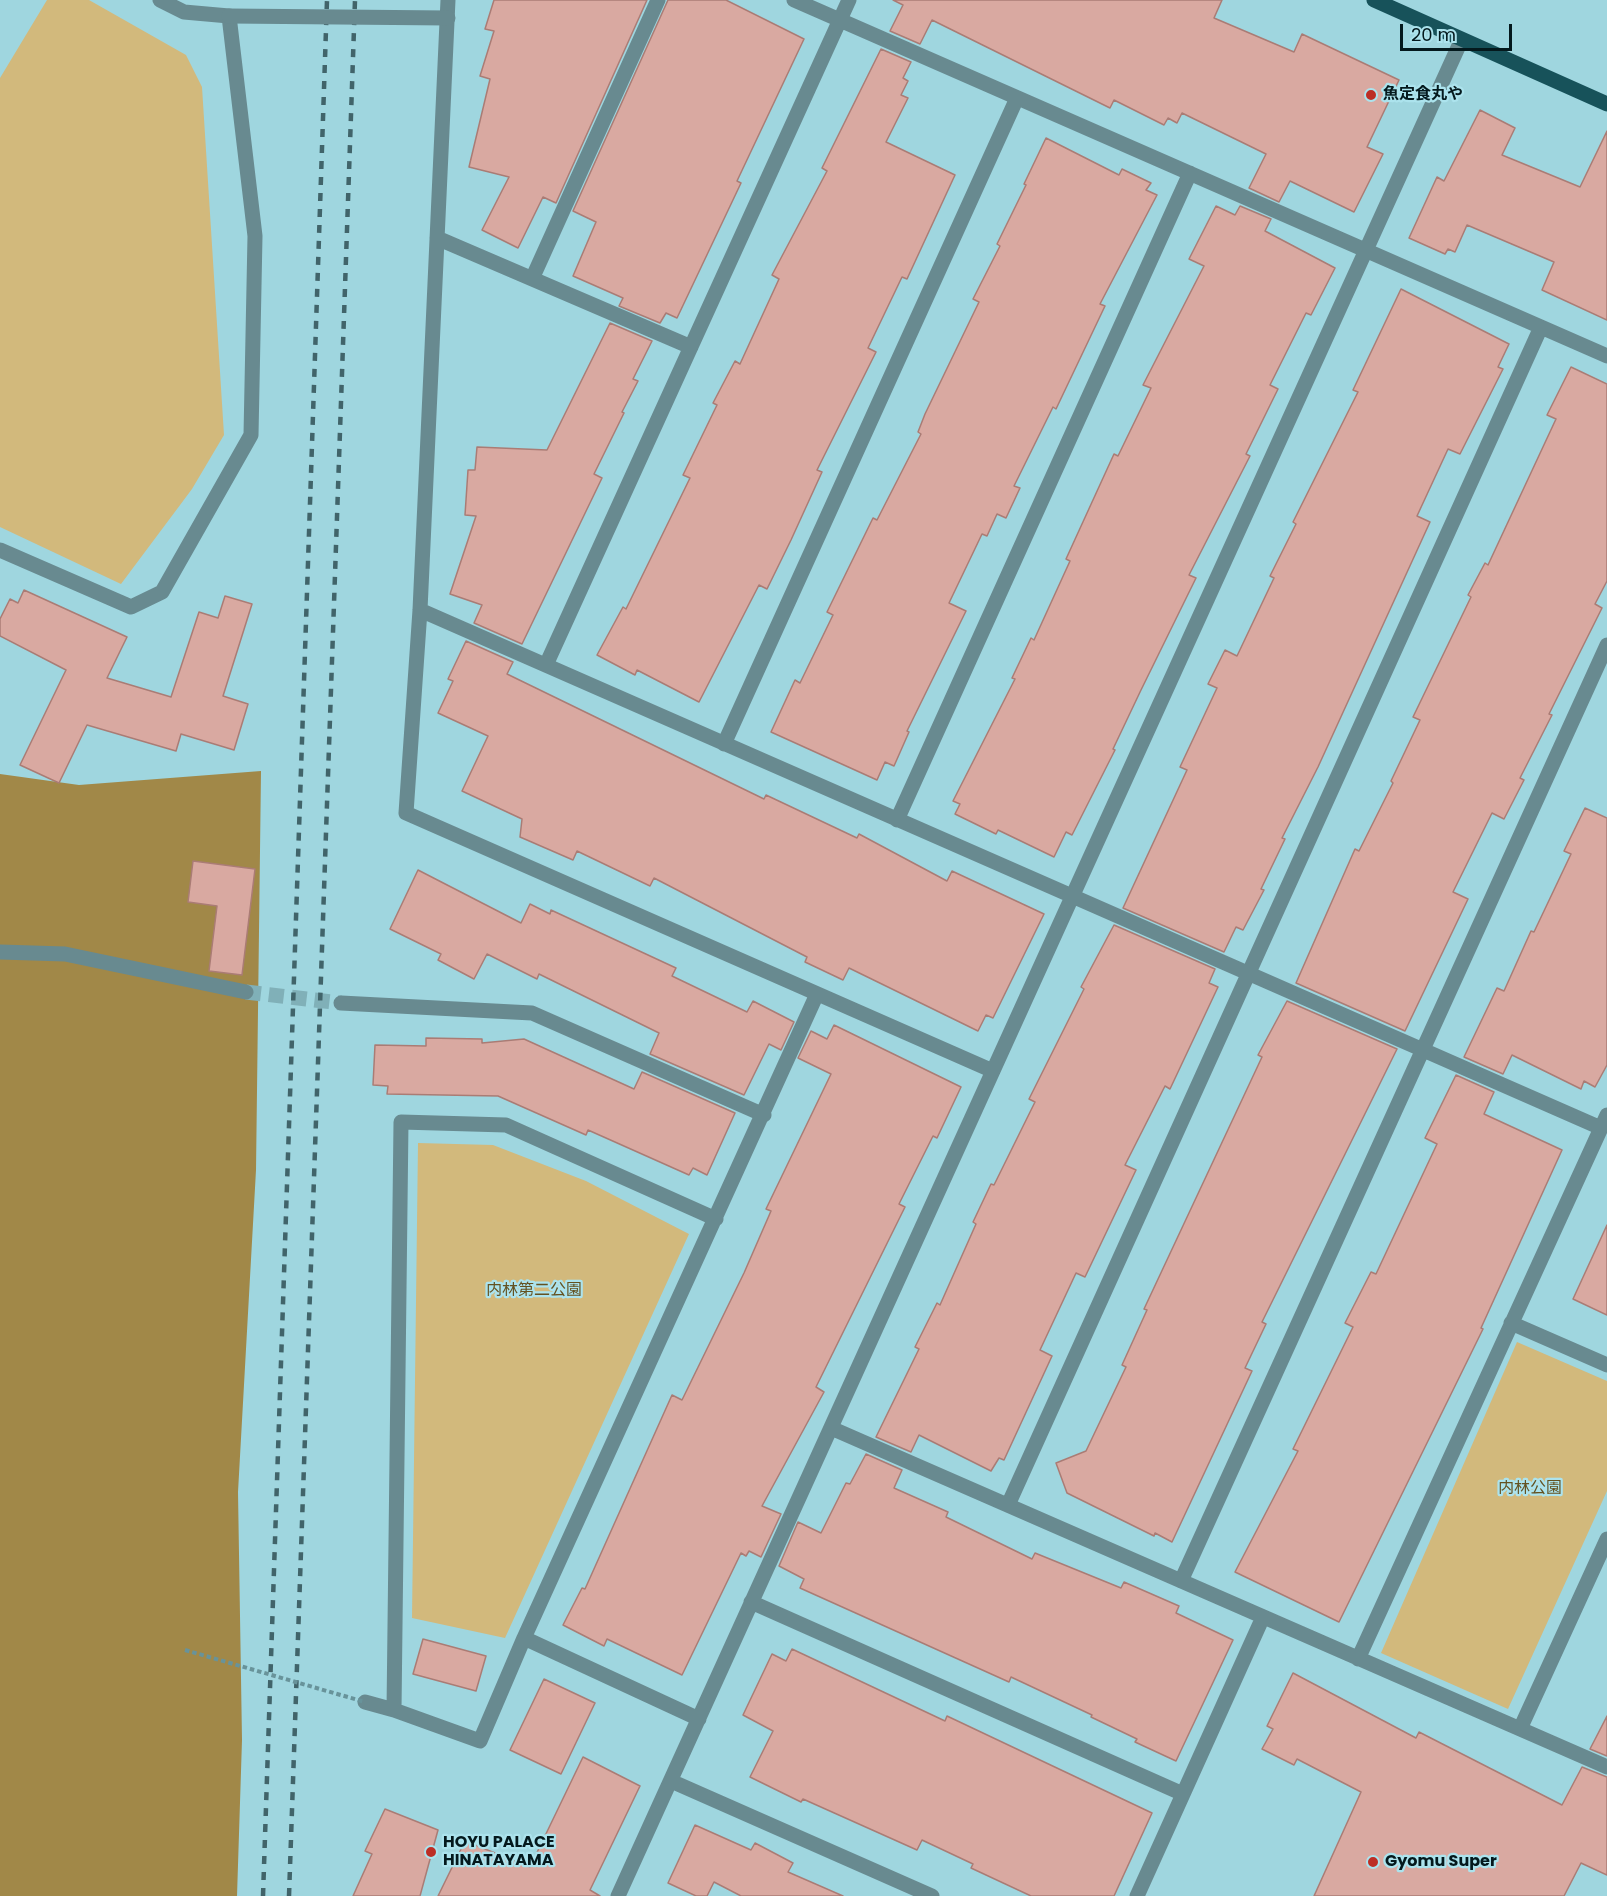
<!DOCTYPE html>
<html>
<head>
<meta charset="utf-8">
<style>
  body { margin:0 }
  #map { position:relative; width:1607px; height:1896px; overflow:hidden; background:#9fd6df; font-family:Poppins,sans-serif }
  canvas { display:block }
  .scale { position:absolute; left:1400px; top:24px; width:112px; height:27px; box-sizing:border-box; border:3px solid #04191d; border-top:0; padding-left:8px; font-size:18px; line-height:21px; white-space:nowrap; color:#04191d; -webkit-text-stroke:4px #ace3ed; paint-order:stroke }
</style>
</head>
<body>
<div id="map">
<canvas width="1607" height="1896"></canvas>
<div class="scale">20 m</div>
</div>
<script>
const ctx = document.querySelector('canvas').getContext('2d');
ctx.lineJoin = 'round';
function fill(path, color) { ctx.fillStyle = color; ctx.fill(path, 'evenodd'); }
const toPath = rows => new Path2D(rows.map(r => 'M' + r).join(''));
function trace(path, color, width, dash) { ctx.strokeStyle = color; ctx.lineWidth = width; ctx.lineCap = dash ? 'butt' : 'round'; ctx.setLineDash(dash || []); ctx.stroke(path); }
function label(font, color, halo, rows, align = 'center') {
  ctx.font = font + ' Poppins,"Noto Sans JP",sans-serif'; ctx.lineWidth = 4.5; ctx.setLineDash([]); ctx.textBaseline = 'middle'; ctx.strokeStyle = halo; ctx.fillStyle = color; for (const [text, x, y, turn = 0] of rows) {
    ctx.save(); ctx.translate(x, y); ctx.rotate((+turn || 0) * Math.PI / 180); ctx.textAlign = isNaN(turn) ? turn : align; if (halo) ctx.strokeText(text, 0, 0); ctx.fillText(text, 0, 0); ctx.restore();
  }
}
fill(toPath([
  [47,0,89,0,186,55,202,87,224,435,192,489,121,584,0,527,0,78],
  [418,1143,493,1145,586,1181,689,1234,505,1638,412,1618],
  [1517,1342,1607,1381,1607,1491,1508,1709,1381,1653]
]), '#d2b97c');
fill(toPath([
  [261,771,256,1170,238,1492,242,1740,237,1896,0,1896,0,774,79,785]
]), '#a18848');
const building = toPath([
  [494,0,647,0,556,203,543,197,518,248,482,230,509,177,469,167,490,79,480,76,494,31,485,29,494,0],
  [668,0,726,0,804,39,737,181,741,183,677,318,666,313,660,323,619,306,623,298,573,276,596,222,573,211,668,0],
  [893,0,1222,0,1214,18,1294,52,1302,34,1399,80,1367,147,1383,154,1354,212,1290,181,1279,202,1249,188,1266,154,1182,113,1177,123,1168,118,1164,125,1114,100,1110,108,932,20,920,44,890,31,903,5,893,0],
  [881,49,911,62,903,78,908,81,901,95,908,98,886,142,955,175,907,279,902,277,868,348,876,352,817,470,822,472,791,540,767,589,759,585,699,702,637,670,635,675,597,655,623,607,626,609,690,478,683,475,717,405,713,403,735,361,740,364,779,279,772,275,827,171,822,168,881,49],
  [1480,110,1515,128,1502,155,1580,187,1607,131,1607,320,1542,290,1554,262,1467,225,1455,252,1448,249,1445,254,1409,238,1437,177,1444,181,1480,110],
  [1046,138,1119,175,1122,169,1151,183,1146,190,1157,195,1100,304,1105,306,1056,409,1053,407,1014,486,1020,488,1006,518,997,514,987,536,982,534,949,603,966,611,907,731,909,732,894,766,885,762,877,780,771,732,795,680,800,683,833,615,827,612,873,518,877,520,921,434,918,432,925,414,979,302,973,299,1000,246,997,244,1026,185,1024,184,1046,138],
  [1216,206,1235,215,1240,206,1271,219,1265,231,1335,268,1311,315,1306,313,1270,385,1278,389,1246,454,1250,456,1189,575,1196,578,1141,690,1113,749,1115,750,1072,835,1066,832,1054,857,998,830,996,834,955,814,960,804,953,801,1015,679,1012,678,1031,638,1034,640,1070,561,1066,559,1114,454,1118,456,1151,388,1143,385,1204,266,1189,259,1216,206],
  [1401,289,1509,344,1498,367,1503,369,1460,454,1448,449,1417,516,1430,522,1318,767,1282,838,1285,839,1261,889,1264,890,1243,930,1236,927,1224,952,1123,908,1187,770,1180,767,1217,688,1208,684,1225,650,1237,656,1274,578,1270,576,1296,524,1293,522,1358,392,1353,390,1401,289],
  [610,323,652,341,633,379,638,381,622,412,624,413,594,474,602,478,522,644,474,623,482,605,450,594,476,516,465,515,468,470,475,470,477,447,547,450,610,323],
  [1571,367,1607,384,1607,581,1595,604,1602,608,1549,714,1552,715,1520,778,1524,780,1504,819,1492,813,1453,892,1468,899,1405,1031,1296,983,1355,849,1359,851,1393,783,1391,781,1420,720,1413,717,1471,597,1468,595,1485,563,1488,565,1556,419,1547,415,1571,367],
  [24,590,127,637,107,678,171,697,199,612,218,618,225,596,252,604,223,696,248,704,234,750,181,734,176,751,87,725,59,783,20,765,66,670,0,636,0,619,10,599,18,603,24,590],
  [466,641,513,662,507,674,764,799,766,795,857,838,859,834,947,881,952,871,1044,914,993,1018,986,1015,978,1031,849,968,843,980,805,962,807,957,654,878,650,886,577,851,573,860,520,837,522,819,462,791,488,736,438,713,453,681,448,679,466,641],
  [1585,808,1607,818,1607,1065,1595,1087,1584,1081,1581,1089,1512,1055,1503,1074,1464,1057,1497,988,1504,991,1531,931,1534,932,1571,854,1564,851,1585,808],
  [193,861,255,869,242,975,209,971,217,906,188,902,193,861],
  [418,870,521,923,530,904,550,914,551,910,676,968,672,976,747,1012,753,1001,794,1022,781,1050,769,1044,744,1095,650,1054,659,1033,539,974,537,979,487,954,474,979,438,960,441,954,390,929,418,870],
  [1114,925,1215,969,1209,983,1218,987,1170,1089,1165,1086,1125,1165,1136,1170,1085,1277,1076,1273,1040,1350,1052,1356,1004,1460,999,1458,991,1471,919,1435,911,1452,876,1437,919,1349,915,1347,937,1303,940,1305,976,1224,973,1222,991,1184,994,1185,1035,1102,1029,1099,1084,989,1081,987,1114,925],
  [1287,1001,1397,1049,1262,1322,1266,1324,1245,1368,1252,1371,1172,1542,1155,1533,1154,1536,1067,1493,1056,1463,1086,1451,1126,1367,1122,1365,1147,1310,1144,1309,1262,1057,1258,1055,1287,1001],
  [834,1025,961,1087,937,1138,933,1136,899,1204,905,1207,816,1387,824,1392,762,1506,781,1514,761,1557,749,1551,746,1556,741,1553,682,1675,607,1639,604,1646,563,1625,582,1588,585,1589,672,1395,682,1400,744,1273,771,1211,766,1209,831,1074,798,1058,811,1031,827,1039,834,1025],
  [426,1038,482,1039,482,1043,524,1039,634,1089,642,1072,735,1113,707,1175,693,1168,689,1175,588,1130,586,1135,498,1096,387,1094,388,1086,373,1085,375,1045,426,1046,426,1038],
  [1456,1075,1494,1092,1484,1114,1562,1150,1481,1328,1483,1329,1339,1622,1235,1572,1298,1451,1293,1449,1353,1327,1345,1323,1371,1272,1376,1274,1437,1144,1425,1138,1456,1075],
  [1607,1225,1607,1315,1573,1299,1607,1225],
  [866,1454,902,1470,894,1488,948,1512,946,1517,1032,1559,1035,1553,1121,1588,1124,1582,1179,1606,1176,1613,1233,1640,1176,1761,1135,1742,1137,1739,1091,1717,1092,1715,1011,1677,1009,1682,800,1588,804,1579,779,1566,798,1522,821,1533,846,1483,850,1484,866,1454],
  [423,1639,486,1656,476,1691,413,1674,423,1639],
  [792,1649,945,1721,947,1716,1152,1813,1114,1896,1031,1896,971,1868,973,1864,922,1840,917,1850,803,1799,801,1802,750,1777,773,1731,743,1715,772,1654,786,1661,792,1649],
  [1293,1673,1416,1738,1419,1732,1562,1805,1582,1767,1607,1777,1607,1875,1581,1863,1564,1896,1314,1896,1361,1792,1297,1759,1294,1765,1262,1749,1273,1729,1267,1726,1293,1673],
  [544,1679,595,1703,561,1774,510,1750,544,1679],
  [1607,1716,1607,1756,1590,1749,1607,1716],
  [583,1757,640,1786,590,1890,600,1896,438,1896,465,1841,530,1867,583,1757],
  [385,1809,438,1830,420,1896,353,1896,372,1854,365,1851,385,1809],
  [695,1825,751,1850,755,1843,793,1863,788,1872,843,1896,741,1896,714,1882,707,1896,696,1896,668,1883,695,1825]
]);
fill(building, '#d9a9a1');
trace(building, '#aa7c75', 1.5);
trace(toPath([
  [246,992,341,1003]
]), '#80b0b8', 15, [15, 8]);
trace(toPath([
  [448,0,420,610,406,813,993,1071],
  [794,0,1607,356],
  [437,238,691,347],
  [532,279,658,0],
  [0,550,131,607,162,592,251,435,255,236,229,16,184,12,160,0],
  [420,610,1601,1128],
  [546,665,849,0],
  [724,744,1017,98],
  [897,820,1190,173],
  [0,952,65,954,246,992],
  [341,1003,532,1013,764,1115],
  [1511,1323,1607,1365],
  [831,1428,1607,1767],
  [1008,1505,1541,327],
  [1181,1581,1607,645],
  [751,1602,1183,1794],
  [524,1638,480,1741,394,1710,401,1122,506,1125,716,1219],
  [1358,1659,1607,1115],
  [365,1702,394,1710],
  [699,1719,524,1638,817,994],
  [1520,1729,1607,1539],
  [671,1781,932,1896],
  [618,1896,1461,41],
  [1137,1896,1263,1617]
]), '#688a90', 15);
trace(toPath([
  [1374,0,1607,104]
]), '#17525a', 15);
trace(toPath([
  [263,1896,327,0],
  [289,1896,355,0]
]), '#41646a', 4.5, [8, 8]);
trace(toPath([
  [185,1650,365,1702]
]), '#68939a', 4, [4.5, 3]);
trace(toPath([
  [229,16,448,18]
]), '#688a90', 15);
for (const [x, y, r, color] of [
  [1371,95,6,"#bc2e25"],
  [431,1852,6,"#bc2e25"],
  [1373,1862,6,"#bc2e25"]
]) { const dot = new Path2D(); dot.arc(x, y, r, 0, 2 * Math.PI); ctx.fillStyle = color; ctx.fill(dot); trace(dot, '#ace3ed', 2); }
label('bold 16px', '#04191d', '#ace3ed', [
  ["魚定食丸や",1383,95],
  ["HOYU PALACE",443,1843],
  ["HINATAYAMA",443,1861],
  ["Gyomu Super",1385,1862]
], 'left');
label('16px', '#645221', '#ace3ed', [
  ["内林第二公園",534,1291],
  ["内林公園",1530,1489]
]);
</script>
</body>
</html>
